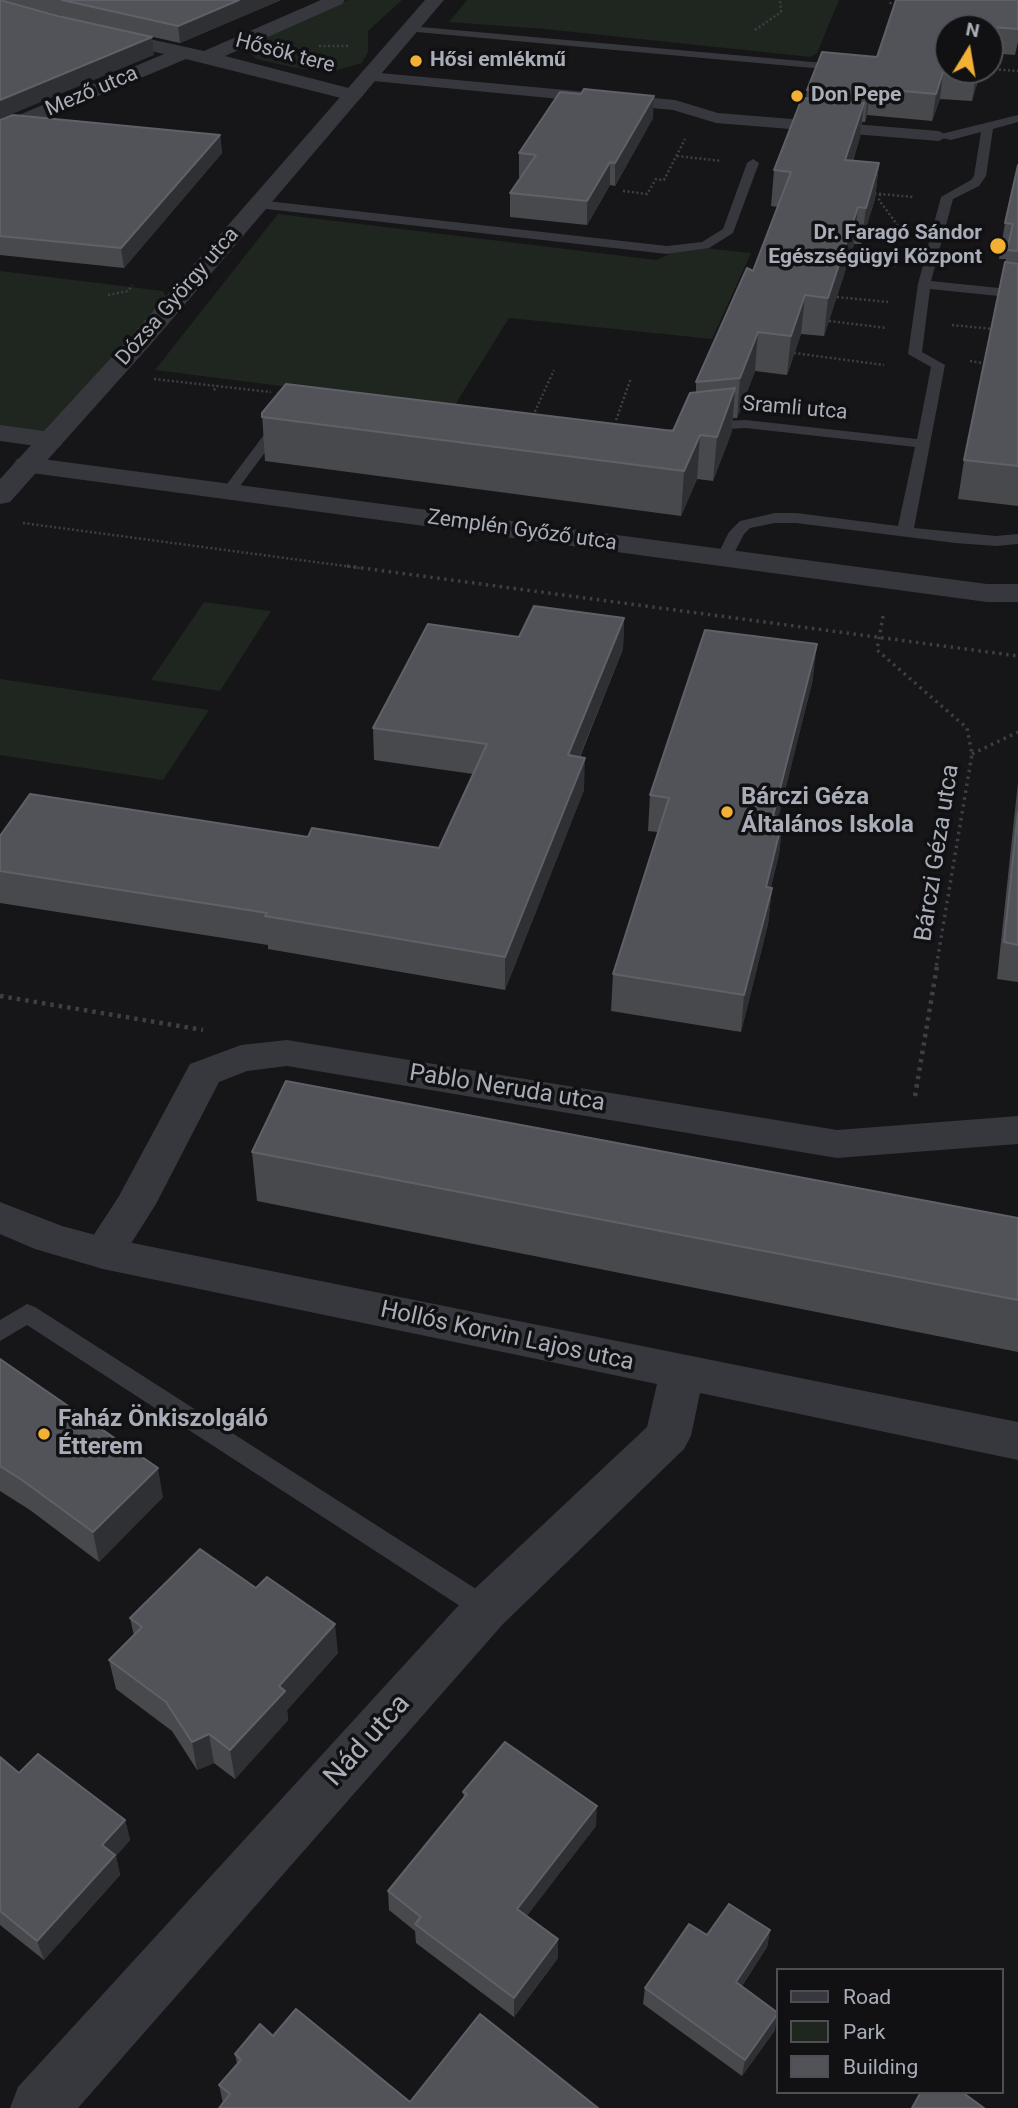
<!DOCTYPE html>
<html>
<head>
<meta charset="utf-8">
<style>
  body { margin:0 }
  #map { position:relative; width:1018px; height:2108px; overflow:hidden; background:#161618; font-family:Roboto,sans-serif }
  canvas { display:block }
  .legend { position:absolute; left:776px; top:1968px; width:228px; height:126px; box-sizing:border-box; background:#111113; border:2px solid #4d4f55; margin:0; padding:9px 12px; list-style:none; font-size:21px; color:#a8adb8 }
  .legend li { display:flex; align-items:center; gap:14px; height:35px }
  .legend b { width:35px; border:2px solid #4d4f55 }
  .north { position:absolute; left:934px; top:14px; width:70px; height:70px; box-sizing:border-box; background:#111113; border:2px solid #4d4f55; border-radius:50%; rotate:11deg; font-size:19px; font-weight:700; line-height:28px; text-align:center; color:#a8adb8 }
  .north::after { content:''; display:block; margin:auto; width:24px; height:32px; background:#f2b134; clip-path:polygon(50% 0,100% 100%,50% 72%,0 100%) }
</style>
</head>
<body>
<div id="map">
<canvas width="1018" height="2108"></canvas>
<ul class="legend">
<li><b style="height:9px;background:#37383d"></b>Road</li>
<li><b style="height:19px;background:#1e261f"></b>Park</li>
<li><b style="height:19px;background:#525359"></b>Building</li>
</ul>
<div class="north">N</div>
</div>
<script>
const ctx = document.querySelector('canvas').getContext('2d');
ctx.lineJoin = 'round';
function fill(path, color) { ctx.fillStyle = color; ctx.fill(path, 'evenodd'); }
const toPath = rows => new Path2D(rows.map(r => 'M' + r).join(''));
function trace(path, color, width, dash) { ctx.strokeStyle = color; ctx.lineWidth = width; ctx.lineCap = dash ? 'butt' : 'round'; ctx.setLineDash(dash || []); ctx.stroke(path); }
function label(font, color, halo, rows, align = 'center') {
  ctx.font = font + ' Roboto,sans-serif'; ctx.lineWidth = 7; ctx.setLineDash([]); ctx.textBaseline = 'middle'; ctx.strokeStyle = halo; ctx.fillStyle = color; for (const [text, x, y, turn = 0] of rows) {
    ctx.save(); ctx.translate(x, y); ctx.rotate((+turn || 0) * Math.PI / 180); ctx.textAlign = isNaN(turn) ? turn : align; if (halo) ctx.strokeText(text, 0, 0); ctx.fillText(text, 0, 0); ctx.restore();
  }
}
fill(toPath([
  [349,0,402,0,368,31,368,52,362,63,337,70,301,69,256,59,247,50,254,41],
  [467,0,839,0,817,53,811,57,545,29,449,22],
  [278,214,656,260,673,253,705,248,751,253,712,339,509,318,453,408,155,370],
  [0,271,163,291,171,306,50,439,0,432],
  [204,602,271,611,220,691,151,680],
  [0,679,209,710,163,780,0,755]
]), '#1e261f');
trace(toPath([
  [890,4,892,0],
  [755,30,781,12,780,0],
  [319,46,349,46],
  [990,69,1018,71],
  [677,156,721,161],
  [623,191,647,194,656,179,664,180,685,139],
  [870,193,913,197],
  [880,194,879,200,904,234],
  [845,260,896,266],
  [108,295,128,291,132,285],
  [837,297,888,302],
  [829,321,887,328],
  [952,325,993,329],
  [794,353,884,365],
  [970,361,989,364],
  [154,379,217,386],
  [214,390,217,386,271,392],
  [531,420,554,370],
  [616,420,631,378],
  [23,523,360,568]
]), '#3d3f44', 2.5, [2, 2.5]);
trace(toPath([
  [347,566,1018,656],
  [883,616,877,650,967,728,972,754,936,968],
  [972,754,1018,732]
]), '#3d3f44', 3.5, [2.5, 4.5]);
trace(toPath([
  [0,996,203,1030],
  [915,1096,937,966]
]), '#3d3f44', 4.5, [3.5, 5]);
fill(toPath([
  [410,26,824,63,844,62,849,65,844,68,824,69,406,31,405,29,410,26],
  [1018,115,1018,122,993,129,986,176,979,186,953,199,931,281,1018,290,1018,298,930,289,922,352,945,365,914,528,996,536,1018,534,1018,544,996,546,955,543,796,523,775,523,750,528,744,534,730,561,718,561,716,558,729,532,740,521,775,513,796,513,898,526,915,447,746,428,704,430,644,443,637,439,639,436,704,422,746,420,917,439,931,367,908,354,918,284,941,197,971,180,974,176,981,132,951,140,933,136,1018,115],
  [753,159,759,163,733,233,709,248,667,254,258,208,252,204,258,200,667,246,702,242,723,229,747,163,753,159],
  [280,419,287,423,234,494,224,494,221,491,224,488,275,420,280,419],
  [27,1304,35,1307,495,1601,499,1609,495,1617,486,1621,477,1617,27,1325,0,1341,0,1320,27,1304]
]), '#37383d');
fill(toPath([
  [369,72,675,100,718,113,939,131,948,136,939,141,716,123,673,110,363,80,361,77,369,72]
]), '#37383d');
fill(toPath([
  [321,0,345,0,342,4,225,56,360,91,363,95,360,99,353,101,186,59,0,137,0,123,164,54,61,31,0,13,0,1,72,22,204,51,321,0],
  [0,425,51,432,60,434,64,440,60,446,51,448,0,441,0,425],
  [27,457,987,584,1018,584,1018,602,987,602,17,471,13,465,17,459,27,457],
  [287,1040,837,1130,1018,1116,1018,1144,837,1158,287,1066,247,1071,219,1082,156,1204,118,1264,103,1269,88,1264,82,1253,119,1196,190,1064,241,1045,287,1040]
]), '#37383d');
fill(toPath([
  [425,0,444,0,151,344,10,502,0,504,0,479,133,334,425,0],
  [0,1202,62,1226,103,1237,1018,1422,1018,1460,700,1393,691,1436,684,1449,503,1624,78,2108,10,2108,18,2087,469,1594,647,1427,657,1384,103,1269,35,1249,0,1234,0,1202]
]), '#37383d');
fill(toPath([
  [2,0,281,0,180,43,73,19],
  [896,0,1018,0,1018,42,1015,55,990,53,990,28,948,28,948,70,981,70,972,101,940,99,932,121,867,115,865,122,862,122,860,137,853,161,879,163,875,199,861,244,854,244,824,336,801,334,787,375,755,371,737,418,733,418,732,431,713,481,697,479,681,516,265,461,262,413,286,384,673,431,690,393,696,393,696,382,747,268,753,271,778,207,771,206,774,170,802,98,806,98,807,90,822,52,877,57],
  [653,118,615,186,610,185,587,225,510,217,510,193,521,177,519,177,519,153],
  [0,120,220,135,222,153,124,268,0,255],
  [1018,165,1018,506,958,499,964,460,1005,262,1006,259,999,259,1005,223],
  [624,618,623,649,580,757,584,790,505,990,268,949,268,945,0,903,0,836,308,837,439,848,473,774,374,760,373,728,519,637],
  [813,679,778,817,783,818,779,854,771,887,772,888,768,924,741,1032,611,1011,613,974,658,832,648,831,650,795],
  [1018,782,1018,982,997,979],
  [252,1152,1018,1218,1018,1352,257,1201],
  [0,1359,163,1497,99,1562,30,1510,0,1491],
  [130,1618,338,1653,287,1710,288,1720,235,1779,214,1763,197,1770,172,1731,116,1689,109,1660,134,1636],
  [0,1757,19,1773,125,1820,130,1840,116,1856,120,1875,44,1960,0,1925],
  [463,1792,596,1826,526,1916,558,1939,558,1958,514,2017,416,1943,415,1931,389,1910,388,1891,464,1798],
  [770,1930,767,1947,742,1986,775,2030,742,2076,643,2004,645,1988,707,1935],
  [273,2036,410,2102,223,2103,219,2085,237,2064,235,2054]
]), '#47494d');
fill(toPath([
  [239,0,281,0,180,43,178,26],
  [152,37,154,55,0,119,0,100],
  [977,70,981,70,972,101,976,75],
  [943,72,940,99,932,121,936,94],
  [870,88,867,115,865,122,868,95],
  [654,96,653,118,615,186,615,163],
  [864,103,860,137,842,196,845,160],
  [220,135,222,153,124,268,121,248],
  [610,162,610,185,587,225,587,201],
  [879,163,875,199,861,244,866,208],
  [858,207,854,244,824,336,828,298],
  [805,295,801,334,787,375,791,336],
  [758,332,755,371,737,418,740,378],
  [735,388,732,431,713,481,717,437],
  [700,435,697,479,681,516,684,471],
  [624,618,623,649,567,787,568,755],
  [817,644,813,679,770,852,773,816],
  [585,758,584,790,505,990,505,957],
  [783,818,779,854,762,923,766,887],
  [772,888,768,924,741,1032,744,995],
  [158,1468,163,1497,99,1562,93,1532],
  [335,1624,338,1653,287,1710,288,1720,235,1779,230,1750,279,1686],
  [209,1734,214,1763,197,1770,192,1742],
  [597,1806,596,1826,517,1929,517,1909],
  [125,1820,130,1840,116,1856,120,1875,44,1960,37,1941,102,1845],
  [770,1930,767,1947,734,1998,736,1982],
  [558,1939,558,1958,514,2017,514,1998],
  [778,2013,775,2030,742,2076,745,2060]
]), '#2f3033');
const building = toPath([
  [0,0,58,16,152,37,0,100,0,0],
  [62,0,239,0,178,26,62,0],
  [896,0,1018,0,1018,29,990,27,989,28,948,28,948,70,977,70,976,75,943,72,936,94,870,88,868,95,807,90,822,52,877,57,896,0],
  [584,89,654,96,615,163,610,162,587,201,510,193,536,155,519,153,560,92,581,94,584,89],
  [802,98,864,103,845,160,879,163,866,208,858,207,828,298,805,295,791,336,758,332,740,378,696,382,747,268,753,271,791,172,774,170,802,98],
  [13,115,220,135,121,248,0,236,0,120,13,115],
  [1018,165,1018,251,1007,250,1013,224,1005,223,1018,165],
  [1005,262,1018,264,1018,466,964,460,1005,262],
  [286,384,673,431,690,393,735,388,717,437,700,435,684,471,262,417,262,413,286,384],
  [534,606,624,618,568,755,585,758,505,957,265,916,267,913,0,871,0,836,30,794,308,837,312,828,439,848,487,744,373,728,428,624,519,637,534,606],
  [705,630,817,644,773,816,783,818,766,887,772,888,744,995,613,974,669,798,650,795,705,630],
  [1018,812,1018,945,1004,942,1018,812],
  [286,1081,1018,1218,1018,1300,252,1152,286,1081],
  [0,1359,158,1468,93,1532,22,1480,0,1466,0,1359],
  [200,1549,256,1588,267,1577,335,1624,279,1686,285,1691,230,1750,209,1734,192,1742,166,1702,109,1660,142,1627,130,1618,200,1549],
  [505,1742,597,1806,517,1909,558,1939,514,1998,415,1924,421,1917,388,1891,467,1794,463,1792,505,1742],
  [38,1754,125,1820,102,1845,115,1855,37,1941,0,1911,0,1757,19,1773,38,1754],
  [729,1904,770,1930,736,1982,778,2013,745,2060,645,1988,689,1924,707,1935,729,1904],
  [296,2009,410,2102,480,2014,598,2108,219,2108,230,2094,219,2085,241,2060,235,2054,260,2024,273,2036,296,2009],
  [921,2092,962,2092,984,2108,912,2108,921,2092]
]);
fill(building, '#525359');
trace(building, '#5f6168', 2);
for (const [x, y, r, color] of [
  [416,61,7,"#f2b134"],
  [797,96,7,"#f2b134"],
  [998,246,9,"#f2b134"],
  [727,812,7,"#f2b134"],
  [44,1434,7,"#f2b134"]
]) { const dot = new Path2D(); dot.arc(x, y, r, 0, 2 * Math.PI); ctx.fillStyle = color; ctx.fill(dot); trace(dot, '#111113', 2.5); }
label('21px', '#a8adb8', '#111113', [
  ["Hősök tere",285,54,15],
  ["Mező utca",92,92,-23],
  ["Dózsa György utca",178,297,-49],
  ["Sramli utca",795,409,5],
  ["Zemplén Győző utca",522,531,8]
]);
label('bold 21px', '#a8adb8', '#111113', [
  ["Hősi emlékmű",430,61],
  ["Don Pepe",811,96],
  ["Dr. Faragó Sándor",982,234,"right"],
  ["Egészségügyi Központ",982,258,"right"]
], 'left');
label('bold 24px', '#a8adb8', '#111113', [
  ["Bárczi Géza",741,798],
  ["Általános Iskola",741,826],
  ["Faház Önkiszolgáló",58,1420],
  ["Étterem",58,1448]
], 'left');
label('24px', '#a8adb8', '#111113', [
  ["Bárczi Géza utca",938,853,-81],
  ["Pablo Neruda utca",507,1089,9],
  ["Hollós Korvin Lajos utca",507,1337,12]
]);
label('28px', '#a8adb8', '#111113', [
  ["Nád utca",368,1741,-48]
]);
</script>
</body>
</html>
